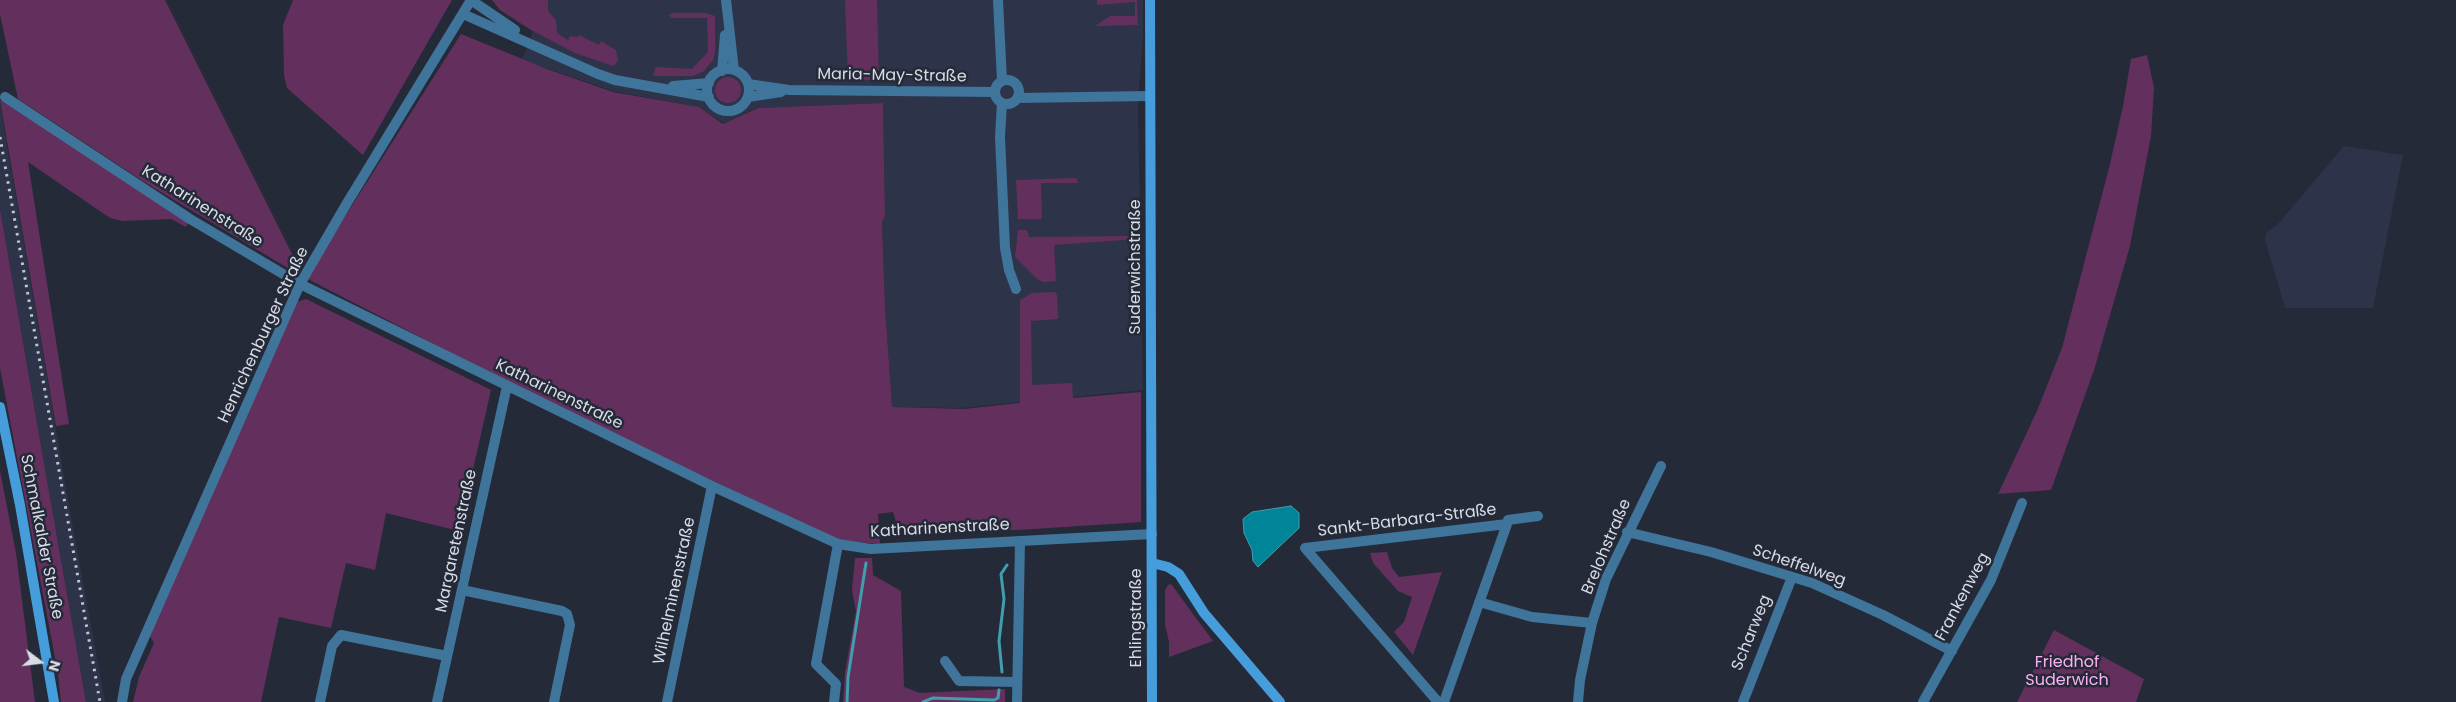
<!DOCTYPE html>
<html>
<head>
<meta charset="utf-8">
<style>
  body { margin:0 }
  #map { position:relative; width:2456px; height:702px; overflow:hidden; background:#252a39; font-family:Poppins,sans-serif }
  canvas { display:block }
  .north { position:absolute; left:15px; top:637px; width:50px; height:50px; -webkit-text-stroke:4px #252a39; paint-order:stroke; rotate:105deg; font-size:14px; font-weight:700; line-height:20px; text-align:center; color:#d8dce6 }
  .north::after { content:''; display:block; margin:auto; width:18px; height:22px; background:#d8dce6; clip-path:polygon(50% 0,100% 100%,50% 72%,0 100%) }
</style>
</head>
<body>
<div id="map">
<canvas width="2456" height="702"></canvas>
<div class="north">N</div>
</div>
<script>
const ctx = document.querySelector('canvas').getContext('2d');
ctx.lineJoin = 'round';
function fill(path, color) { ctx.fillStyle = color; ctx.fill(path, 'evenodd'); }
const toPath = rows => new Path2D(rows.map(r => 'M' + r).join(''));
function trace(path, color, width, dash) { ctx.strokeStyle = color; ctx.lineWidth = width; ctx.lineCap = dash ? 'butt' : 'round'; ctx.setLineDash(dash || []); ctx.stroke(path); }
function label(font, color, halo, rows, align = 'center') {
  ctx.font = font + ' Poppins,sans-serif'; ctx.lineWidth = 5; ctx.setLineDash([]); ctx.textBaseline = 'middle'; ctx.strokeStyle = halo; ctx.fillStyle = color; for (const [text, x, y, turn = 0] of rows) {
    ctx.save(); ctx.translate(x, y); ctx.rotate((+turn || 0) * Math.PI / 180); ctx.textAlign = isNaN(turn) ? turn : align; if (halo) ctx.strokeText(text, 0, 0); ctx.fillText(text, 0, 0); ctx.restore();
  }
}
fill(toPath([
  [549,0,1143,0,1143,36,1138,102,1143,390,960,408,892,407,885,306,882,222,885,216,883,103,757,108,724,123,698,107,613,91,522,60,533,31],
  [0,105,70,511,105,702,86,702,38,429,0,209],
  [2344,146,2403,155,2373,308,2285,308,2265,240,2266,233,2277,225]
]), '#2d3348');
fill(toPath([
  [0,0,165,0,299,268,296,273,146,183,18,99,0,14],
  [293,0,452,0,363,155,287,88,284,75,283,25],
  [492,0,548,0,548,11,556,20,557,32,561,36,568,40,570,36,577,37,579,35,599,45,601,41,616,50,618,61,613,66,575,53,531,30,500,10],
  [845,0,877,0,879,80,848,80],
  [1097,0,1137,0,1138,25,1095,26,1110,16,1135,16,1135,2,1097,5],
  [673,13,706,13,715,16,715,53,713,60,704,71,693,76,653,76,656,67,692,69,708,52,707,18,672,18,668,15],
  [461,34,547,69,613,92,699,107,723,124,758,108,883,103,885,216,882,222,885,306,892,407,964,409,1020,403,1020,300,1032,293,1055,292,1057,295,1058,319,1031,321,1032,385,1072,383,1073,398,1141,392,1141,522,1018,530,899,532,893,512,878,514,880,544,836,540,509,383,306,278],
  [2147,55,2154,88,2151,136,2130,246,2094,370,2051,490,1998,494,2037,411,2062,348,2110,164,2123,106,2131,59],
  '715 90a13 13 0 1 1 26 0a13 13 0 1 1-26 0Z',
  [0,100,190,220,186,227,171,219,123,221,110,218,28,162,69,424,56,426],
  [1076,178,1078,183,1041,183,1042,219,1018,219,1016,180],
  [0,209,38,429,86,702,61,702,58,673,0,368],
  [1018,230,1027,230,1029,237,1138,236,1138,239,1054,245,1056,281,1043,282,1037,279,1015,257],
  [306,299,491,390,459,531,386,513,375,570,346,563,331,628,279,617,261,702,133,702,139,677,154,643,150,636,297,302],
  [0,471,16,553,35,702,0,702],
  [1387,552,1392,568,1399,577,1442,572,1413,655,1394,632,1404,622,1412,597,1398,591,1373,563,1370,553],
  [855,558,872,558,873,575,901,591,904,687,920,693,1005,689,1005,702,843,702,845,672,856,611,852,590],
  [1171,584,1213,641,1169,657,1169,642,1165,624,1165,590,1168,585],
  [2054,630,2144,679,2136,702,2017,702]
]), '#63305d');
const water = toPath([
  [1291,506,1299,513,1299,528,1258,567,1253,561,1252,550,1244,533,1243,519,1252,512,1291,506]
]);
fill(water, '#008497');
trace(water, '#419eaf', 1);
trace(toPath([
  [1002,672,999,641,1004,599,1001,574,1007,565],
  [847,702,848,677,866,563],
  [923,702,933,698,994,700,998,698,999,690]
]), '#419eaf', 3);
trace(toPath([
  [471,0,515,30],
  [726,0,734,70],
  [998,0,1002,81],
  [463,14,598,74,615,80,709,97],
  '707 90a21 21 0 1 1 42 0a21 21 0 1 1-42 0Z',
  [722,71,725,35],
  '995 92a12 12 0 1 1 24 0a12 12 0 1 1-24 0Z',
  [748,84,789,90,995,92],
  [673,86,709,83],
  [5,97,190,219,300,284,712,486,838,544,871,549,1152,534],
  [748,97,781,92],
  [1017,98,1150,96],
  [1002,103,1000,137,1005,248,1009,270,1016,289],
  [1507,524,1508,520,1538,516],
  [1627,532,1711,552,1812,583,1883,615,1952,651],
  [1305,548,1507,524,1444,702],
  [1305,548,1438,702],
  [462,590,562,611,567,614,570,625,554,702],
  [1479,602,1532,617,1592,623],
  [945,661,959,681,1017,682],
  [122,702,126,679,300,284,347,203,471,0],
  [320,702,332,646,341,635,447,656],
  [437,702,507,386],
  [667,702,712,486],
  [834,702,836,684,816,664,838,544],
  [1017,702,1020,541],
  [1578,702,1580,680,1592,623,1606,579,1661,466],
  [1743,702,1792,577],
  [1923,702,1991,580,2022,503]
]), '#40759b', 10);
trace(toPath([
  [1150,0,1152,702],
  [0,407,20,505,54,702],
  [1152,563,1168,567,1179,574,1204,613,1280,702]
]), '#459edb', 10);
trace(toPath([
  [0,137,100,702]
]), '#c1c5cf', 3, [2.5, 5]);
label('16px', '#d8dce6', '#252a39', [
  ["Maria-May-Straße",892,76,1],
  ["Katharinenstraße",202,207,32],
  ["Suderwichstraße",1136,267,-90],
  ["Henrichenburger Straße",264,335,-65],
  ["Katharinenstraße",559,395,26],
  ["Sankt-Barbara-Straße",1407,521,-7],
  ["Katharinenstraße",940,529,-3],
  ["Schmalkalder Straße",41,537,79],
  ["Margaretenstraße",457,541,-78],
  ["Brelohstraße",1607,547,-67],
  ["Scheffelweg",1799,566,19],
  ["Wilhelminenstraße",675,591,-78],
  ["Frankenweg",1963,597,-62],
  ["Ehlingstraße",1137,618,-90],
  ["Scharweg",1752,633,-68]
]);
label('16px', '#fcaff2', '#252a39', [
  ["Friedhof",2067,663],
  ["Suderwich",2067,681]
]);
</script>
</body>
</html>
